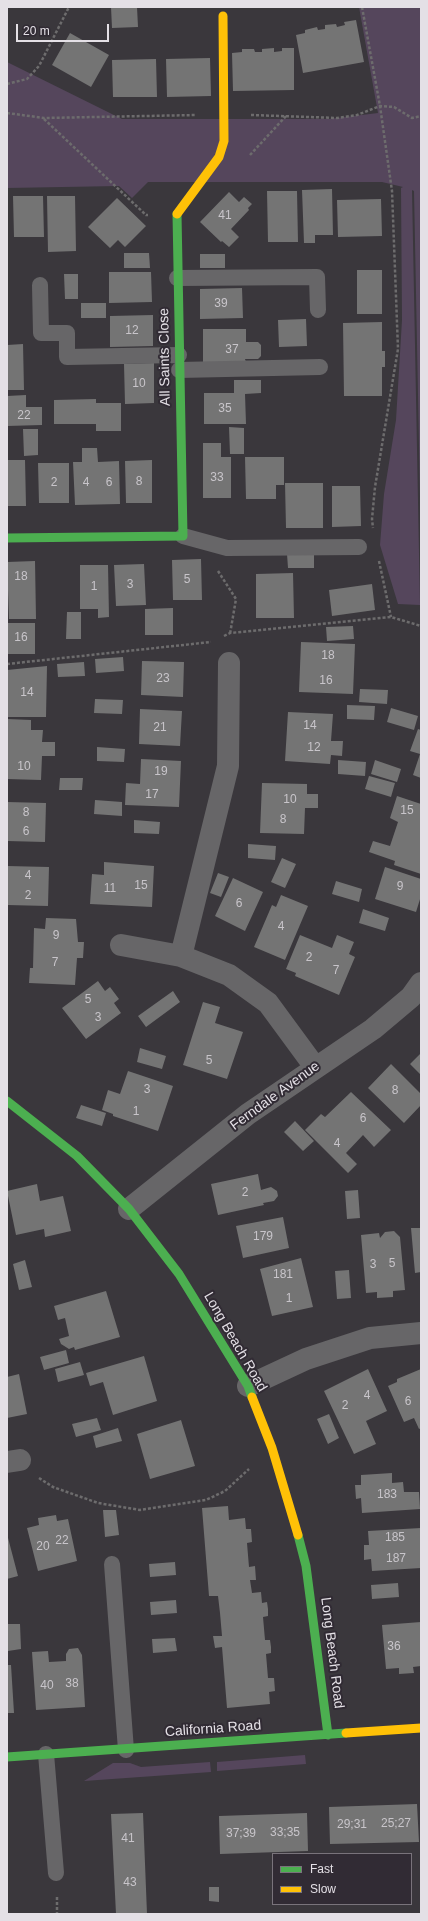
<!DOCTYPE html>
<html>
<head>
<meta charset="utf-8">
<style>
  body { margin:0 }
  #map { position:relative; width:428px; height:1921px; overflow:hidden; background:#3a373c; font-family:Arial,sans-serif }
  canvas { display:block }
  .frame { position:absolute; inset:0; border:8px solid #e4e0e6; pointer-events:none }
  .legend { position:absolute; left:272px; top:1853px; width:140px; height:52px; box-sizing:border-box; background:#312b34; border:1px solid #79737b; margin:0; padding:5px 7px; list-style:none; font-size:12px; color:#e4e0e6 }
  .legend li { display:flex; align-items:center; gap:8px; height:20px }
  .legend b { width:20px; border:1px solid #79737b }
  .scale { position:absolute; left:16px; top:24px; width:93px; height:18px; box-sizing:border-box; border:2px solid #e4e0e6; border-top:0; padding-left:5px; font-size:12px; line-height:14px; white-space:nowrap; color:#e4e0e6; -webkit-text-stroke:3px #312b34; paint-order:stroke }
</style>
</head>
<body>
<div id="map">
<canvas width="428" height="1921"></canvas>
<div class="frame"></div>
<ul class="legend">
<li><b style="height:5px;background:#4caf50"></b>Fast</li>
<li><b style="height:5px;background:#ffc107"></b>Slow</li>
</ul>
<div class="scale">20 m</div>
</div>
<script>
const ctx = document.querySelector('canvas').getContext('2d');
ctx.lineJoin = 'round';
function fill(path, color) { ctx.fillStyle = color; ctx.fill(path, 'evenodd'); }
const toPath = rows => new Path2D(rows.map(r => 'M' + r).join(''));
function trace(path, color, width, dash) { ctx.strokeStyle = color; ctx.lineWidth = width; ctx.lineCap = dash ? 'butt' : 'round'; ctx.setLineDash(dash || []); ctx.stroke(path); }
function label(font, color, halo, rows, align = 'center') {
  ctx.font = font + ' Arial,sans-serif'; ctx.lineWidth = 4; ctx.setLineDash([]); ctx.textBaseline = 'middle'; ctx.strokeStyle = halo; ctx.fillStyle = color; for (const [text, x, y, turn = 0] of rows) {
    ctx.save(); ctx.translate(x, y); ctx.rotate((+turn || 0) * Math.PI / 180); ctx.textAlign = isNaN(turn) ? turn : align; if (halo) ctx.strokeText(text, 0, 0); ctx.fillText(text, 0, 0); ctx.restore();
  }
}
fill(toPath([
  [359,7,421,7,421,548,414,191,412,190,420,605,398,604,380,545,384,494,396,420,402,320,401,188,403,187,382,182,148,182,132,198,119,186,7,188,7,62,122,119,329,119,378,113],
  [305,1755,306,1764,217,1771,217,1762],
  [210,1762,211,1772,84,1781,113,1763,130,1763,141,1767]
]), '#55465c');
fill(toPath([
  [111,7,137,7,138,27,112,28],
  [356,20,364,62,303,73,296,35,305,33,305,30,317,27,318,30,325,29,325,25,336,24,337,27,345,25,344,22],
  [70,33,109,55,91,87,52,65],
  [274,48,274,52,282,51,282,48,294,48,294,90,233,91,232,53,242,52,242,49,254,49,255,52,262,52,262,49],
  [210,58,211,96,167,97,166,59],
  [156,59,157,97,113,97,112,60],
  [332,189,333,235,315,235,315,243,304,243,302,190],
  [267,191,297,191,298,242,268,242],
  [229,192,239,202,244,197,252,204,248,208,249,210,231,229,239,237,229,247,222,241,221,242,200,222],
  [13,196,43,196,44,237,14,237],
  [47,196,75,196,76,251,48,252],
  [117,198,146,226,125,247,118,240,110,248,88,227],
  [381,199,382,236,338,237,337,200],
  [124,253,149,253,150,268,124,268],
  [200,254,225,254,225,268,200,268],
  [357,270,382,270,382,314,357,314],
  [109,272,151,272,152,302,109,303],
  [64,274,78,274,78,299,65,299],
  [242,288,243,318,200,319,200,289],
  [81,303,106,303,106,318,81,318],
  [153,315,153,346,110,347,110,316],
  [306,319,307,346,279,347,278,320],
  [382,322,382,351,385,351,385,367,382,367,382,396,344,396,343,323],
  [203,329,246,329,246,342,258,342,261,345,261,356,258,359,245,359,246,362,203,362],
  [23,344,24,390,7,390,7,345],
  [154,363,154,403,125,404,124,364],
  [234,380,261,380,261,393,245,394,246,424,204,424,204,393,234,393],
  [26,395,26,407,42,407,42,425,7,426,7,396],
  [96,399,96,403,121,403,121,431,96,431,96,424,54,424,54,400],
  [229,427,244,428,244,454,230,454],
  [23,429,38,429,38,455,24,456],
  [203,443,221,443,221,457,231,457,231,498,203,498],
  [82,448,97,448,98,462,119,461,120,504,75,505,73,462,82,462],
  [245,457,284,457,284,485,276,485,276,499,246,499],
  [7,460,25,460,26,506,7,506],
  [152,460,152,503,126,503,125,461],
  [38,463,69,463,69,503,39,503],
  [285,483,323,483,323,528,286,528],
  [332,486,360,486,361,526,332,527],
  [287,554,314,554,314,568,288,568],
  [201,559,202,600,173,600,172,560],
  [35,561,36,619,9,619,7,562],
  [144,564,146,605,116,606,114,565],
  [80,565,108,565,109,617,98,618,98,609,80,609],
  [293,573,294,618,256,618,256,574],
  [372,584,375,610,332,616,329,590],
  [173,608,173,635,145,635,145,609],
  [67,612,81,612,81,639,66,639],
  [7,623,35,623,35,654,7,654],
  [353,626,354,639,327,641,326,627],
  [301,642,355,644,353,694,299,692],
  [123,657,124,671,96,673,95,659],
  [142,661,184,662,183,697,141,695],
  [84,662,85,676,58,677,57,664],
  [47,666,46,717,7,717,7,670],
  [360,689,388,690,387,704,359,702],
  [95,699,123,700,122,714,94,713],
  [347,705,375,706,374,720,347,719],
  [391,708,418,716,414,730,387,722],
  [140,709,182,711,180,746,139,744],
  [288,712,333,714,331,741,343,741,342,756,331,755,330,764,285,761],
  [7,719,31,720,31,730,43,730,42,742,55,742,55,756,42,756,41,780,7,779],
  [418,729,421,730,421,778,413,775,420,754,410,751],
  [97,747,125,749,124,762,97,761],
  [141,759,181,761,179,807,125,805,126,783,140,784],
  [338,760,366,762,365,776,338,774],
  [375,760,401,769,397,782,371,774],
  [369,776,395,783,391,797,365,789],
  [60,778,83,778,82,790,59,790],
  [262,783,307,784,307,794,318,794,318,808,305,808,304,834,260,833],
  [397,796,421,804,421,874,394,865,395,861,369,852,373,841,390,846,398,822,390,818],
  [95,800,122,802,122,816,94,814],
  [7,802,46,803,45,842,7,841],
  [134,820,160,822,159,834,134,833],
  [248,844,276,846,275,860,248,858],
  [282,858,296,864,285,888,271,882],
  [104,862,154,866,152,907,90,904,92,874,104,875],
  [7,866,49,867,48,906,7,905],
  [385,867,421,879,421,896,416,912,375,899],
  [218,873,229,877,221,897,210,893],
  [233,878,263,892,245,931,215,916],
  [336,881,362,889,359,902,332,894],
  [281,895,308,906,285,960,254,947,272,905,276,907],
  [363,909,389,918,385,931,359,923],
  [46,918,76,919,78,942,84,942,83,958,77,958,75,985,29,983,30,968,33,968,34,928,45,929],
  [300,935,332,948,337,935,354,942,349,954,355,957,339,995,295,976,296,973,286,969],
  [98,981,105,991,110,987,119,999,114,1003,121,1013,86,1039,62,1008],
  [173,991,180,1002,146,1027,138,1016],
  [203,1002,220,1007,215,1023,243,1032,227,1079,183,1065],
  [140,1048,166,1056,162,1069,137,1062],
  [421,1053,421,1075,410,1064],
  [391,1064,421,1094,421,1105,404,1123,368,1088],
  [128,1071,173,1086,158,1131,113,1116,113,1114,102,1110,108,1090,120,1094],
  [351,1092,391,1130,374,1147,363,1135,346,1153,357,1164,348,1173,305,1130,321,1114,325,1117],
  [81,1105,106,1113,102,1126,76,1118],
  [295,1121,314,1141,303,1151,284,1132],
  [258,1174,261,1190,271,1187,277,1191,278,1196,274,1201,263,1203,264,1205,218,1215,211,1184],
  [37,1184,40,1201,63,1196,71,1231,45,1237,44,1229,16,1235,7,1191],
  [358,1190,360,1218,347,1219,345,1191],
  [283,1217,289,1248,243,1258,236,1226],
  [411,1228,421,1228,421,1272,415,1273],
  [394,1231,400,1237,405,1290,393,1291,393,1297,377,1298,377,1292,366,1293,361,1235,379,1233,380,1238,385,1232],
  [301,1258,313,1307,272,1316,260,1269],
  [25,1260,32,1287,19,1290,13,1264],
  [349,1270,351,1298,337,1299,335,1271],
  [106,1291,120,1337,75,1350,74,1347,69,1349,61,1344,59,1339,69,1336,65,1318,58,1320,54,1306],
  [66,1350,69,1363,44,1370,40,1357],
  [144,1356,157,1401,113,1415,103,1382,90,1386,86,1373],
  [80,1362,84,1375,58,1382,55,1369],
  [368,1369,387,1411,366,1421,376,1444,354,1454,324,1391],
  [421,1369,421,1428,419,1429,414,1418,404,1422,388,1386,397,1382,397,1379],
  [19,1374,27,1414,7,1418,7,1377],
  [329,1414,339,1438,328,1444,317,1419],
  [97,1418,101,1430,76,1437,72,1424],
  [181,1420,195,1466,150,1479,137,1434],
  [118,1428,122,1441,96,1448,93,1436],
  [392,1473,392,1483,403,1482,404,1492,419,1492,420,1509,362,1513,361,1498,356,1499,355,1485,361,1485,361,1475],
  [228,1506,229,1520,245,1518,246,1529,251,1529,252,1542,247,1543,249,1567,255,1566,256,1580,250,1580,252,1593,261,1592,262,1603,267,1602,268,1609,268,1616,263,1617,265,1640,270,1640,271,1647,271,1653,266,1654,268,1678,274,1678,275,1691,269,1692,270,1704,227,1708,222,1647,215,1648,213,1636,222,1636,220,1613,218,1596,209,1596,202,1508],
  [103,1510,116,1510,119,1535,105,1537],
  [56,1515,57,1521,68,1519,77,1561,38,1571,27,1528,39,1525,38,1518],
  [421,1528,421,1568,372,1571,371,1559,364,1560,364,1545,369,1545,368,1531],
  [7,1534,18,1576,7,1579],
  [175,1562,176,1575,150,1577,149,1564],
  [398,1583,399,1597,372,1599,371,1585],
  [176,1600,177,1613,151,1615,150,1602],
  [421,1622,421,1666,413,1667,414,1673,399,1674,399,1668,386,1669,382,1625],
  [7,1624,20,1624,21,1649,8,1651],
  [175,1638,177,1651,153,1653,152,1639],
  [78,1648,82,1655,85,1707,36,1710,32,1652,48,1651,49,1662,66,1661,66,1654,69,1649],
  [7,1665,11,1665,14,1713,7,1713],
  [417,1804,419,1842,330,1844,329,1807],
  [143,1813,147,1914,116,1914,111,1814],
  [307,1813,308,1851,220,1854,219,1816],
  [209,1887,219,1887,219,1902,209,1901]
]), '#747474');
trace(toPath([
  [362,7,380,106,392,191,398,349,375,487,372,519,373,528],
  [7,84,27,79,39,66,69,7],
  [7,113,44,118,196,115],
  [251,115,337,118,357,115,380,106,394,107,412,118,421,116],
  [44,119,146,215,148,215],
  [250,155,287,115],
  [379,561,391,617],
  [218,571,236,599,230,634],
  [224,636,230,633,391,617,421,626],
  [7,664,211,642],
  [39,1478,53,1487,98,1503,140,1510,206,1500,225,1491,249,1469],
  [57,1897,57,1914]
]), '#6d6c6d', 2.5, [3, 2]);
trace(toPath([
  [177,278,317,277,318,310],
  [40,285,41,333,67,333,67,357,179,355],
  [179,370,320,367],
  [183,536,227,548,359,547],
  [112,1564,126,1750],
  [46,1754,56,1873]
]), '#676668', 16);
trace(toPath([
  [121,945,181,956,229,975,268,1003,315,1067],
  [181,956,228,766,229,663],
  [129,1209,248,1114,373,1029,411,997,421,983],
  [248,1386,306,1359,370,1338,421,1333],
  [7,1462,20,1460]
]), '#676668', 22);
trace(toPath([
  [7,538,183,536,177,214],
  [7,1101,77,1156,129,1209,179,1274,248,1386,252,1397],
  [298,1535,306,1566,328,1735],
  [7,1757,346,1733]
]), '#4caf50', 9);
trace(toPath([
  [177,214,219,157,224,141,223,16],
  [252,1397,272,1448,298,1535],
  [346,1733,421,1728]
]), '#ffc107', 9);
label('12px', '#c8c5ca', null, [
  ["41",225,216],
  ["39",221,304],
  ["12",132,331],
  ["37",232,350],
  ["10",139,384],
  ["35",225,409],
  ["22",24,416],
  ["33",217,478],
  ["8",139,482],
  ["2",54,483],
  ["4",86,483],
  ["6",109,483],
  ["18",21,577],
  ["5",187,580],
  ["3",130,585],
  ["1",94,587],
  ["16",21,638],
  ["18",328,656],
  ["23",163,679],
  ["16",326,681],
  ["14",27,693],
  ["14",310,726],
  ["21",160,728],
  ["12",314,748],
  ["10",24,767],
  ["19",161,772],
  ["17",152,795],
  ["10",290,800],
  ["15",407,811],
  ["8",26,813],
  ["8",283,820],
  ["6",26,832],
  ["4",28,876],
  ["15",141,886],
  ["9",400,887],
  ["11",110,889],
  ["2",28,896],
  ["6",239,904],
  ["4",281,927],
  ["9",56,936],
  ["2",309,958],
  ["7",55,963],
  ["7",336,971],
  ["5",88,1000],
  ["3",98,1018],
  ["5",209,1061],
  ["3",147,1090],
  ["8",395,1091],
  ["1",136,1112],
  ["6",363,1119],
  ["4",337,1144],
  ["2",245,1193],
  ["179",263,1237],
  ["5",392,1264],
  ["3",373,1265],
  ["181",283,1275],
  ["1",289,1299],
  ["4",367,1396],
  ["6",408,1402],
  ["2",345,1406],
  ["183",387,1495],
  ["185",395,1538],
  ["22",62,1541],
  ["20",43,1547],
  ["187",396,1559],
  ["36",394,1647],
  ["38",72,1684],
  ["40",47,1686],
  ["25;27",396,1824],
  ["29;31",352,1825],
  ["33;35",285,1833],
  ["37;39",241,1834],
  ["41",128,1839],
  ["43",130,1883]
]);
label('14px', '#e4e0e6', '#312b34', [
  ["All Saints Close",165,357,-91],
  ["Ferndale Avenue",275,1096,-36],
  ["Long Beach Road",235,1342,60],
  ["Long Beach Road",332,1653,83],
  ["California Road",213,1729,-4]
]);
</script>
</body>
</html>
